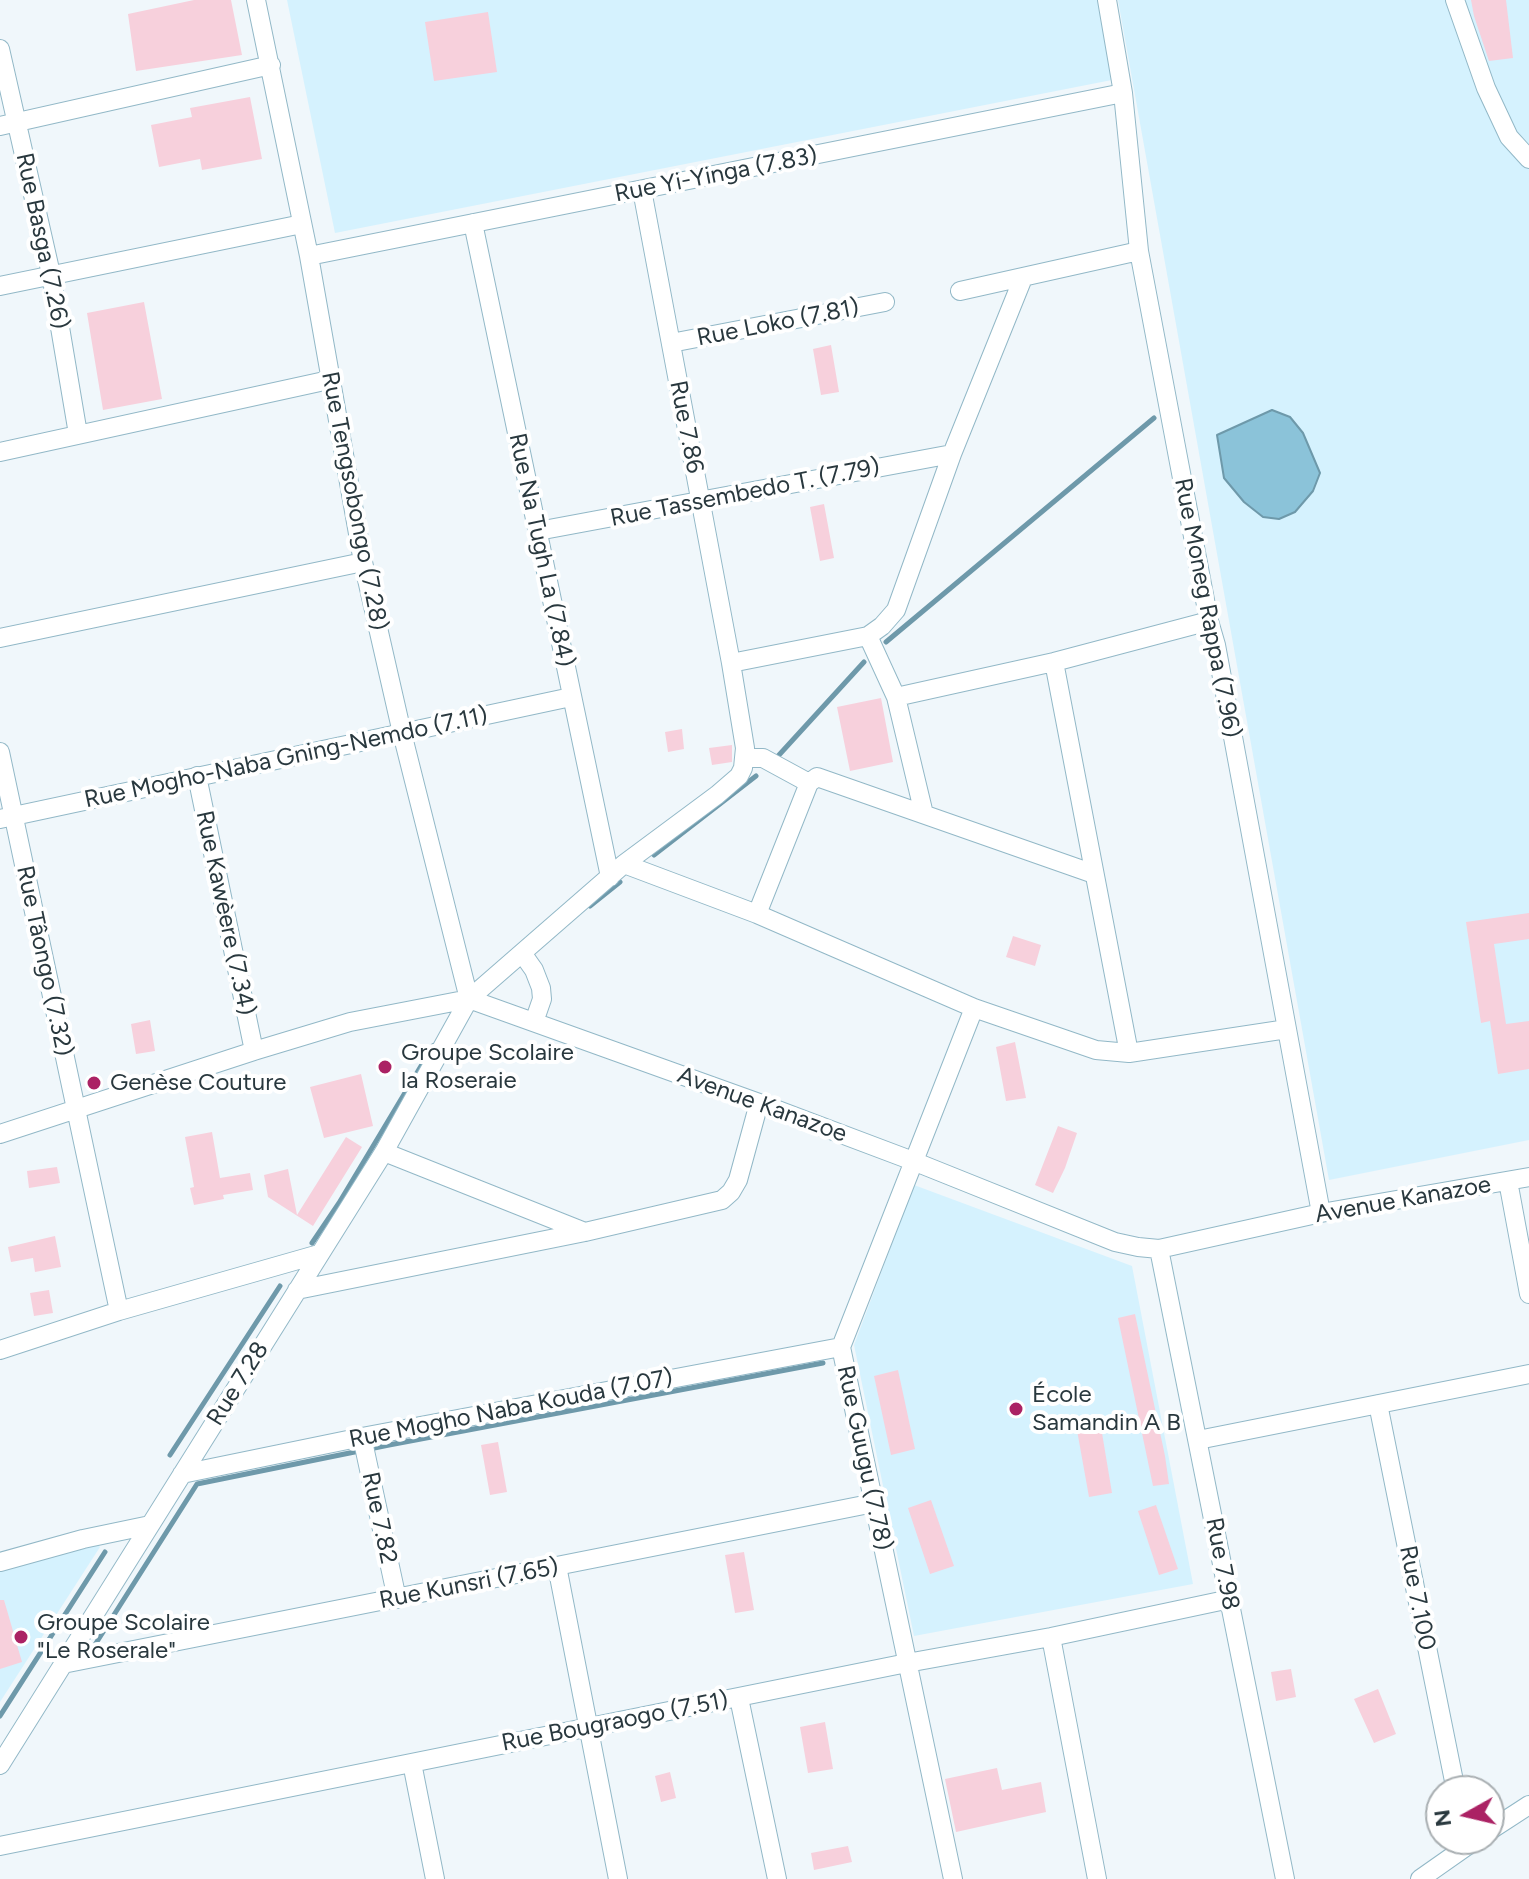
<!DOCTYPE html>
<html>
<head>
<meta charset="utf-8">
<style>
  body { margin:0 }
  #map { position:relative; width:1529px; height:1879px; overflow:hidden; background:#f0f7fb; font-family:Figtree,sans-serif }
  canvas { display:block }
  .north { position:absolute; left:1425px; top:1775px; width:80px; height:80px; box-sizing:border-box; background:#fff; border:2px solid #a9afb2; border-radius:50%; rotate:262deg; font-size:22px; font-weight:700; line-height:32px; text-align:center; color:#29383e }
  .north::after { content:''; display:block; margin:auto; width:28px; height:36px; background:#ab2264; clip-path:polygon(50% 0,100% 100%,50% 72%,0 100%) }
</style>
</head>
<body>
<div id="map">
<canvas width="1529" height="1879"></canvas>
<div class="north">N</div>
</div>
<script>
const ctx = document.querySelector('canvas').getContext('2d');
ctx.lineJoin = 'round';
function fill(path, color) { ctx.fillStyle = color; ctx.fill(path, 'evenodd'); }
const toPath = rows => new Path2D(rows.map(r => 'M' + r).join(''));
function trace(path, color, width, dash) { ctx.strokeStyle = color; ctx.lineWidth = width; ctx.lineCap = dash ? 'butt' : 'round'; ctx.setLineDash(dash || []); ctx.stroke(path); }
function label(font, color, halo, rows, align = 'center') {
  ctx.font = font + ' Figtree,sans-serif'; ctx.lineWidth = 8; ctx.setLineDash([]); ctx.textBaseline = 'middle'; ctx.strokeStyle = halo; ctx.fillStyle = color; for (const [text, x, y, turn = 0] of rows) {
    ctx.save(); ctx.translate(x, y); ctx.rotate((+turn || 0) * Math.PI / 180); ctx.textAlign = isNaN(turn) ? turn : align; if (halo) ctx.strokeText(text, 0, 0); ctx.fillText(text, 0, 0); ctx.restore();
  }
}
fill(toPath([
  [287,0,1106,0,1122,78,335,233],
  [1118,0,1529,0,1529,1140,1329,1180],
  [914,1185,1132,1266,1193,1584,914,1636,854,1345],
  [95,1542,100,1547,0,1702,0,1571]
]), '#d5f2fe');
const water = toPath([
  [1272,410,1290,417,1303,433,1320,473,1313,491,1295,512,1279,519,1263,517,1244,502,1224,478,1217,435,1272,410]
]);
fill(water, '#8bc3d9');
trace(water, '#6e99aa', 2);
trace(toPath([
  [886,642,1154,418],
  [779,755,864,662],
  [654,855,756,776],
  [590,906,620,882],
  [312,1243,339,1203,433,1046],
  [170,1455,280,1286],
  [91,1651,197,1484,389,1445,823,1363],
  [0,1716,105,1552]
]), '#6e99aa', 5);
fill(toPath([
  [194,0,231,0,242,55,136,71,128,14],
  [1471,0,1506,0,1513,58,1489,61,1474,16],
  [488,12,497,72,434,81,425,22],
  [250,97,262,159,202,170,200,159,159,167,151,125,192,117,190,108],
  [144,302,162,399,103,410,87,313],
  [831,345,839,392,821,395,813,349],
  [824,504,834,558,820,561,810,507],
  [881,698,893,762,850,771,837,707],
  [682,729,684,749,668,752,665,732],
  [732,745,732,762,712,765,709,748],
  [1529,913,1529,939,1494,944,1506,1024,1529,1021,1529,1069,1498,1074,1490,1021,1481,1023,1466,922],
  [1013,936,1041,945,1035,966,1006,957],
  [150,1020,155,1051,136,1054,131,1024],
  [1015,1042,1026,1098,1006,1101,996,1047],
  [361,1074,373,1126,324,1138,310,1087],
  [1058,1126,1077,1133,1065,1168,1053,1193,1035,1185],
  [212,1132,220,1178,250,1173,253,1190,223,1195,224,1199,194,1205,190,1188,194,1187,185,1137],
  [346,1137,362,1147,313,1226,268,1197,264,1175,288,1169,297,1215],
  [57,1167,60,1183,29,1188,27,1171],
  [55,1236,61,1267,35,1272,33,1258,11,1262,8,1247],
  [49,1290,53,1313,34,1316,30,1293],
  [1135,1314,1165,1456,1169,1484,1153,1486,1118,1318],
  [898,1370,915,1449,891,1455,874,1376],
  [1099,1415,1112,1493,1089,1497,1075,1419],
  [498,1442,507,1492,490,1495,481,1445],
  [931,1500,954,1566,930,1574,908,1508],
  [1156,1505,1178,1569,1159,1575,1138,1511],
  [744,1552,754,1610,735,1613,725,1555],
  [0,1600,4,1600,22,1662,0,1669],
  [1291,1669,1296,1697,1276,1701,1271,1672],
  [1378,1689,1396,1734,1374,1743,1354,1699],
  [825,1722,833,1769,808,1773,800,1727],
  [997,1768,1002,1790,1041,1782,1046,1812,956,1832,945,1779],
  [670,1772,676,1798,661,1802,655,1776],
  [848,1846,852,1862,814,1870,811,1853]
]), '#f7d0dc');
const minor = toPath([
  [256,0,309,256,363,562,402,733,469,999],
  [1107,0,1123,93,1139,251,1209,621,1216,645,1321,1213],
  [1455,0,1486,88,1509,137,1529,159],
  [0,49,51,274,78,434],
  [0,126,271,65],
  [473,223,610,877],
  [309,256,1123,93],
  [0,286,302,224],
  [960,291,1139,251],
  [671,343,885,302],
  [0,452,329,380],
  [538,531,952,454],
  [868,636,896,697,924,814],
  [0,638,363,562],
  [1054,662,1129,1053],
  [731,663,868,636,882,626,896,610,952,454,1023,278],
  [896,697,1054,662,1209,621],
  [0,752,119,1311],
  [745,758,763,758,809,783],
  [197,776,254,1051],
  [0,819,571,697],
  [624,864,757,914,974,1008,1096,1050,1129,1053,1287,1029],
  [757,914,809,783,817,777,1094,874],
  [522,953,534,970,541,988,542,999,534,1022],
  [0,1134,254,1051,350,1022,469,999,759,1103,913,1161,1115,1242,1138,1247,1159,1249,1321,1213,1529,1177],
  [384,1152,585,1232],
  [1508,1181,1529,1294],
  [1159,1249,1285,1879],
  [297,1290,585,1232,722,1200,731,1192,738,1180,759,1103],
  [0,1350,119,1311,319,1254],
  [1378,1404,1456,1791],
  [362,1437,397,1599],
  [1198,1440,1529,1374],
  [182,1474,362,1437,841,1347],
  [0,1562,83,1539,150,1525],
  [557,1566,618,1879],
  [1051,1637,1097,1879],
  [63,1664,874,1503],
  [739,1698,777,1879],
  [412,1763,435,1879],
  [0,1765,384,1152,469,999,624,864,717,795,739,776,743,768,745,748,731,663,642,190],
  [1489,1831,1529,1805],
  [0,1846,907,1663,1051,1637,1230,1599],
  [953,1879,841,1347,974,1008],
  [1420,1879,1477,1839]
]);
trace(minor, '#92b8c7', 20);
trace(minor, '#fff', 18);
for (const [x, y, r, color] of [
  [385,1067,8,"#ab2264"],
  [94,1083,8,"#ab2264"],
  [1016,1409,8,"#ab2264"],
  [21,1637,8,"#ab2264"]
]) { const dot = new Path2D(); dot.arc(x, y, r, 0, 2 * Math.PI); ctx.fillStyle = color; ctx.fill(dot); trace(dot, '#fff', 3); }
label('24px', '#29383e', '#fff', [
  ["Rue Yi-Yinga (7.83)",716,175,-11],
  ["Rue Basga (7.26)",42,241,78],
  ["Rue Loko (7.81)",778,323,-11],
  ["Rue 7.86",686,427,79],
  ["Rue Tassembedo T. (7.79)",745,493,-11],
  ["Rue Tengsobongo (7.28)",354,501,79],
  ["Rue Na Tugh La (7.84)",541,550,78],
  ["Rue Moneg Rappa (7.96)",1207,608,79],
  ["Rue Mogho-Naba Gning-Nemdo (7.11)",286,758,-12],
  ["Rue Kawèere (7.34)",225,913,78],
  ["Rue Tâongo (7.32)",44,961,78],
  ["Avenue Kanazoe",762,1105,20],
  ["Avenue Kanazoe",1403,1200,-10],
  ["Rue 7.28",238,1384,-58],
  ["Rue Mogho Naba Kouda (7.07)",511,1409,-11],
  ["Rue Guugu (7.78)",864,1458,78],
  ["Rue 7.82",379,1518,78],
  ["Rue 7.98",1222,1564,79],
  ["Rue Kunsri (7.65)",469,1584,-11],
  ["Rue 7.100",1417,1598,79],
  ["Rue Bougraogo (7.51)",615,1722,-11]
]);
label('24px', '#29383e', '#fff', [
  ["Groupe Scolaire",401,1053],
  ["la Roseraie",401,1081],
  ["Genèse Couture",110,1083],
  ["École",1032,1395],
  ["Samandin A B",1032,1423],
  ["Groupe Scolaire",37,1623],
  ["\"Le Roserale\"",37,1651]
], 'left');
</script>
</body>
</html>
